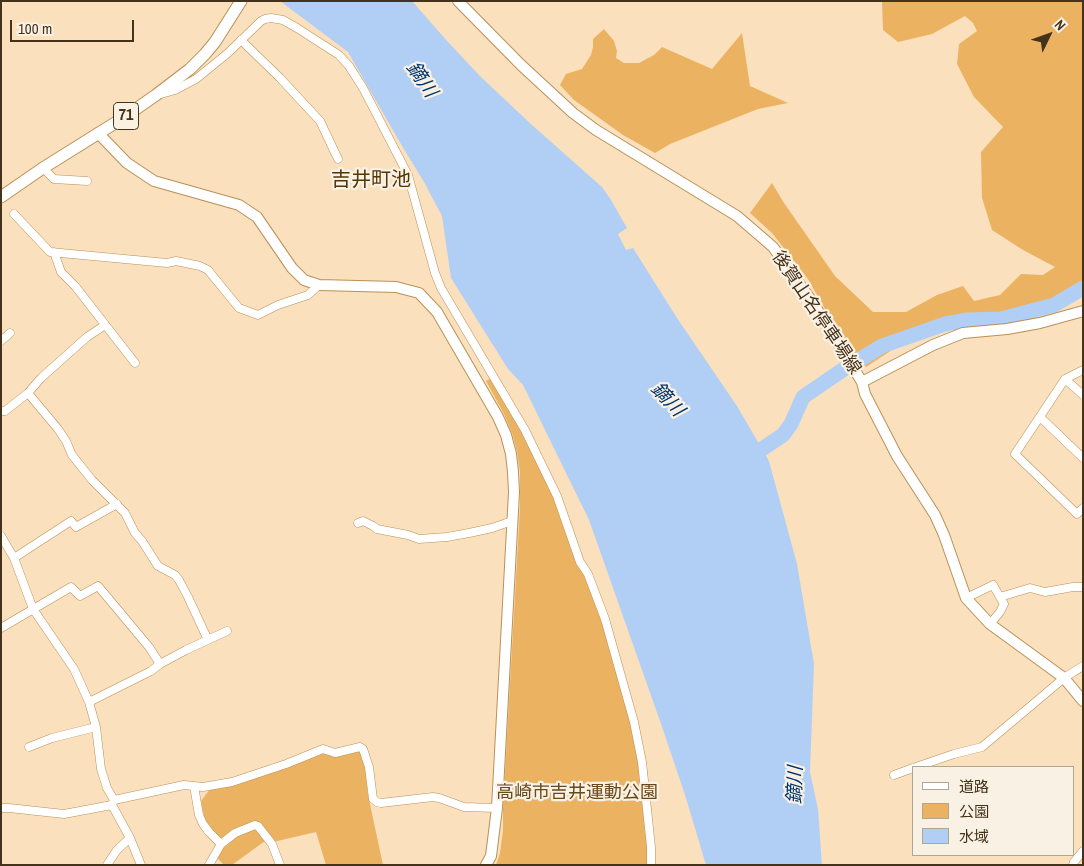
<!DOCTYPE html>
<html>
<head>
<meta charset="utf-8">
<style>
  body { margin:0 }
  #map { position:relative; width:1084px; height:866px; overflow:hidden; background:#fbe0bd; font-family:"Archivo Narrow","Noto Sans JP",sans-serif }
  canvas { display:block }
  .frame { position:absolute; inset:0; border:2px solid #44331a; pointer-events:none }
  .legend { position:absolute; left:912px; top:766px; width:162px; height:90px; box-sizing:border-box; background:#faf1e5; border:1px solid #b1a594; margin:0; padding:6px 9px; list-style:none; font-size:15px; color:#44331a }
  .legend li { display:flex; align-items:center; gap:10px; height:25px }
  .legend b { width:25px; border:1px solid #b1a594 }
  .north { position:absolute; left:1024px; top:10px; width:50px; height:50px; -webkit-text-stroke:4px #faf1e5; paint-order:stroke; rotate:48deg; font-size:14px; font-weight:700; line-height:20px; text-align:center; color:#44331a }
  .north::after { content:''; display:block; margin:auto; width:18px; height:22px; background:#44331a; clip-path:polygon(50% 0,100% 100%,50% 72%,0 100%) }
  .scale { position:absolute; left:10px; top:20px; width:124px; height:22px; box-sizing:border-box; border:2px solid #44331a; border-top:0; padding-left:6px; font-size:15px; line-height:18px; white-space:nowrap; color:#44331a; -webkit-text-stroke:4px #faf1e5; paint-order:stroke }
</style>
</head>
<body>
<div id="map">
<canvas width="1084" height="866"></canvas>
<div class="frame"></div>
<ul class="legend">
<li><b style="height:6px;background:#fff"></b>道路</li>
<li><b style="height:14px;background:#ebb261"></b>公園</li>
<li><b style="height:14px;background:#b1cff5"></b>水域</li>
</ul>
<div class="north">N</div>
<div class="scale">100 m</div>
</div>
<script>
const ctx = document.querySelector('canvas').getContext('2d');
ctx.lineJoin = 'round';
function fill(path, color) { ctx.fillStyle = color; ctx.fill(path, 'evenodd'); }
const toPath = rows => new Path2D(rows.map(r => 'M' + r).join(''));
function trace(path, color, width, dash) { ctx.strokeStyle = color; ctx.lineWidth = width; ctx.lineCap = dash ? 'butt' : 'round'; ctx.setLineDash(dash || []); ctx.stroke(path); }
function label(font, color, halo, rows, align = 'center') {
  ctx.font = font + ' "Archivo Narrow","Noto Sans JP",sans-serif'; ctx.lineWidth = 4.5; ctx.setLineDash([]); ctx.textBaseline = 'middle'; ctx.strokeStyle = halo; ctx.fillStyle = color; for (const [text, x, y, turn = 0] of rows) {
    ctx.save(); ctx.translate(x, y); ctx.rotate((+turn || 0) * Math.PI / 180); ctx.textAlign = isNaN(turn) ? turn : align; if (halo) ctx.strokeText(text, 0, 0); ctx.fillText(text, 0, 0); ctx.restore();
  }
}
fill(toPath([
  [882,1,1083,1,1083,296,1066,301,1023,306,904,342,866,367,838,332,808,279,772,233,750,213,772,183,784,203,835,276,873,312,906,312,937,295,963,286,974,301,1000,295,1021,274,1043,275,1055,267,1023,250,992,230,982,198,981,152,1003,127,974,97,957,64,959,44,977,31,973,23,965,16,932,34,898,42,883,30],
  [604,29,614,41,617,51,616,58,624,63,639,63,654,55,662,47,712,69,742,33,750,86,788,103,758,109,670,144,655,153,623,135,574,100,560,85,566,74,582,69,591,55,593,47,593,39],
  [495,376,526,429,583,560,592,573,608,619,638,721,646,762,651,802,654,865,496,865,500,853,503,830,503,808,520,507,520,472,517,451,512,433,504,414,486,381],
  [361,751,365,767,368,795,383,865,326,865,316,832,273,842,269,838,232,865,224,865,218,859,217,854,223,839,218,838,206,825,201,801,210,789,323,752,335,755]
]), '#ebb261');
fill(toPath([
  [280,1,412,1,448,42,481,77,532,125,602,187,611,200,627,228,618,234,626,250,633,248,677,318,737,406,769,461,797,564,814,664,810,772,818,809,822,865,706,865,685,795,660,721,589,520,523,385,508,369,451,278,442,216,424,182,402,146,348,52]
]), '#b1cff5');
trace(toPath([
  [859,360,882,346,945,324,967,320,1001,319,1054,305,1083,288],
  [746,462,762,449,783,435,791,424,803,397,844,369]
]), '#b1cff5', 15);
const street = toPath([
  [241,40,280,78,320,121,338,159],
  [161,94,175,90,196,79,228,53,261,21,265,19,271,18,283,20,297,28,339,55,349,66,363,88,408,175,435,273,441,288,525,430,557,496,580,562,588,574,605,619,634,722,642,762,651,847,651,865],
  [43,168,54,179,87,181],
  [14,214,50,252,167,263,176,261,200,266,208,270,239,308,258,315,278,305,308,295,319,285],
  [54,252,61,272,75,286,135,363],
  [1,341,10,333],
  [1083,370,1065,379,1015,454,1077,514,1083,508],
  [1065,379,1083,395],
  [28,393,58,429,66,441,72,455,92,480,125,513,135,533,142,541,158,566,175,575,179,580,188,597,208,640],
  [1,411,5,411,28,393,41,378,87,337,105,325],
  [1040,417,1083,458],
  [358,523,363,521,373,526,377,529,408,535,419,539,447,537,469,533,492,528,512,521],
  [1,536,14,558,33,609,74,669,89,702,96,727,101,769,107,788,114,800,112,805,130,838,141,865],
  [14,558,71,521,76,527,117,504],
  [1000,597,1030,588,1045,592,1073,587,1083,587],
  [966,598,993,585,1004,604,1000,612,990,624],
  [1,628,71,587,80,596,98,586,149,647,160,664],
  [89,702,151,671,160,664,186,650,227,631],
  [29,747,52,738,96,727],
  [916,767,954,754,982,747,1064,678,1083,666],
  [894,775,913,768],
  [194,786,199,815,203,824,209,832,221,844],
  [114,800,184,785,203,787,232,782,286,764,323,749,335,753,360,747,363,749,369,767,373,799,377,802,381,803,433,797,439,798,464,807,497,808],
  [1,808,9,808,64,814,112,805],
  [107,865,117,850,130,838],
  [209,865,221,844,235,833,255,825,258,826,272,844,280,865],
  [1073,865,1074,862,1083,851]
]);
const secondary = toPath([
  [458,1,521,65,573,113,596,130,737,216,773,247,813,303,862,382,865,394,897,456,935,515,944,535,966,598,990,624,1064,678,1083,701],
  [98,133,127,163,154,181,239,205,257,217,292,268,304,280,319,285,396,287,419,293,437,312,498,417,506,435,511,454,513,472,514,492,497,808,491,856,486,865],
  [862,382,933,345,963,333,1007,329,1040,323,1083,311]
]);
const primary = toPath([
  [1,197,43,168,123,118,156,95,190,69,205,54,215,42,241,1]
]);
trace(street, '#ba9056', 9);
trace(secondary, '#ba9056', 12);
trace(primary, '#ba9056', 13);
trace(street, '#fff', 8);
trace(secondary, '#fff', 10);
trace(primary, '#fff', 11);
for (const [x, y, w] of [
  [126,116,25]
]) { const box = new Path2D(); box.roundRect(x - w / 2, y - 13.5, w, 27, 4); ctx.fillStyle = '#faf1e5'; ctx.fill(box); trace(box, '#44331a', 1); }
label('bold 16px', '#44331a', null, [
  ["71",126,116]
]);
label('18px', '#44331a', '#faf1e5', [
  ["後賀山名停車場線",816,313,56]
]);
label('18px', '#68491c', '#faf1e5', [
  ["高崎市吉井運動公園",577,793]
]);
label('italic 19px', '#00356d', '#faf1e5', [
  ["鏑川",421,80,55],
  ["鏑川",667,400,47],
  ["鏑川",796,785,-88]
]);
label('20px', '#543705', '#faf1e5', [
  ["吉井町池",371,181]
]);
</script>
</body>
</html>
